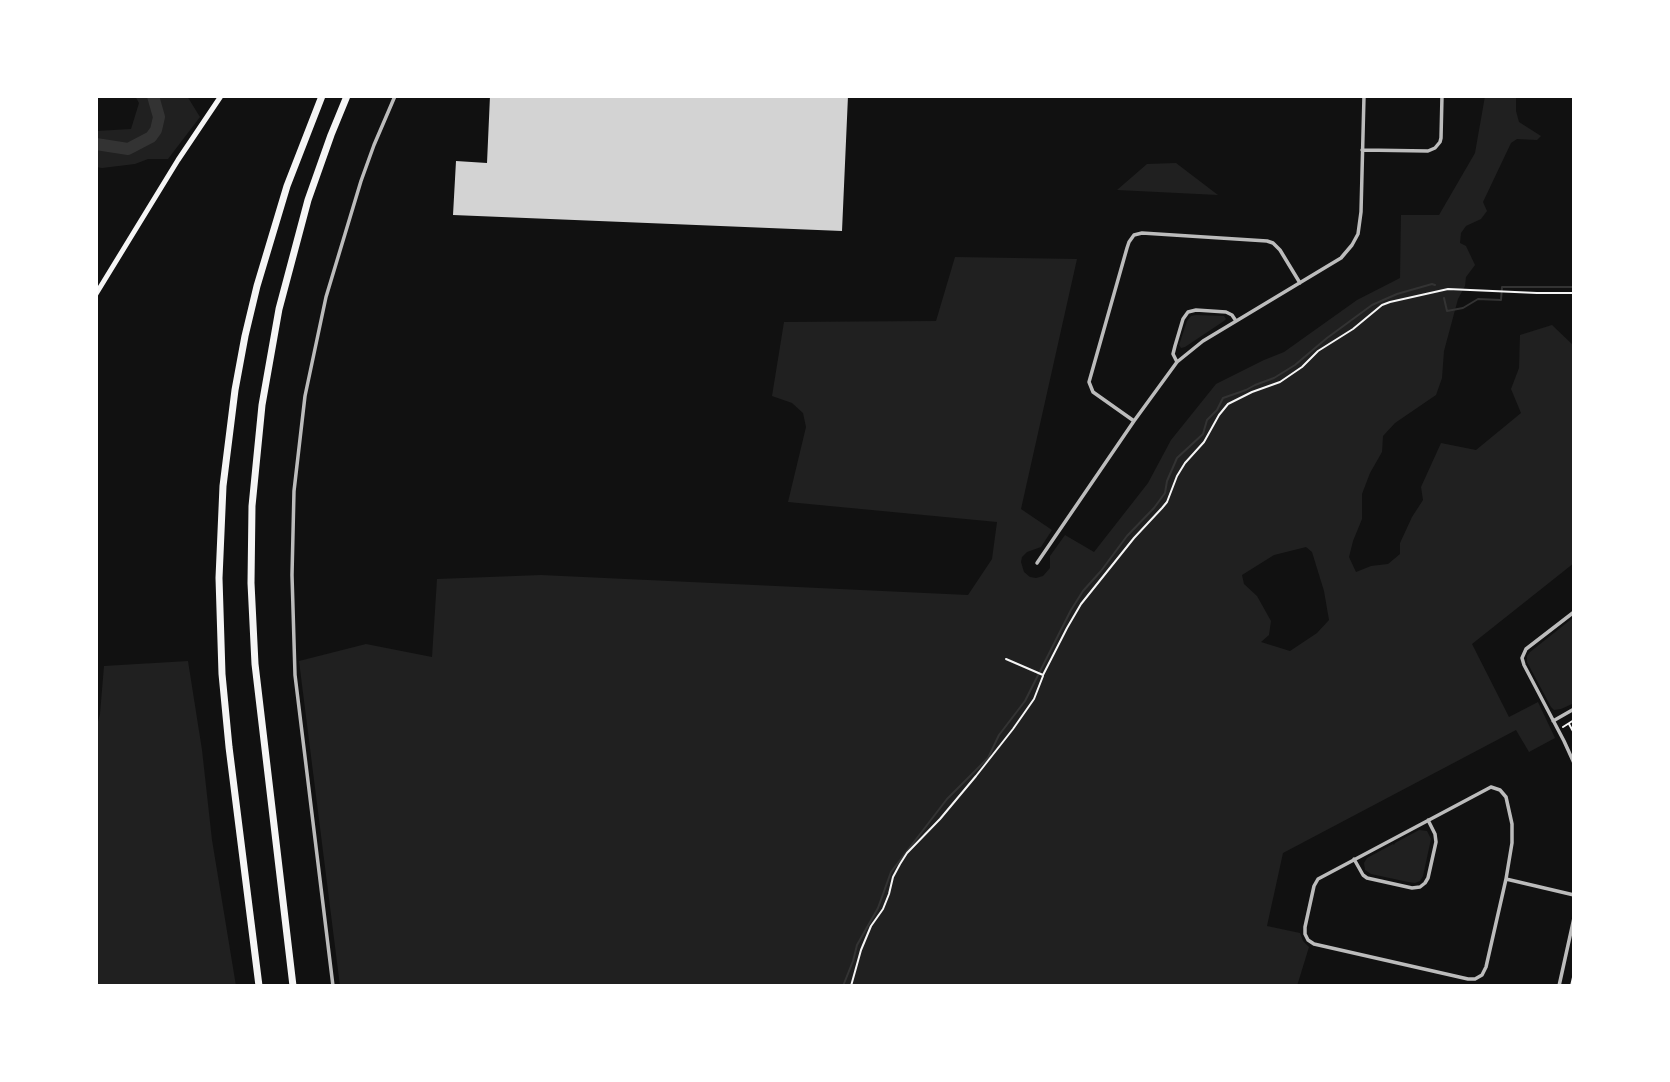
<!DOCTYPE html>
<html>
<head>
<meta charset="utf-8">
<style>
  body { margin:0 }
  #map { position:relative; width:1670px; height:1082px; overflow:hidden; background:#111; font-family:Overpass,sans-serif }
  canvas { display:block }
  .frame { position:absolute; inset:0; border:98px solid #fff; pointer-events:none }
</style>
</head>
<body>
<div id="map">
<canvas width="1670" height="1082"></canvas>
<div class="frame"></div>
</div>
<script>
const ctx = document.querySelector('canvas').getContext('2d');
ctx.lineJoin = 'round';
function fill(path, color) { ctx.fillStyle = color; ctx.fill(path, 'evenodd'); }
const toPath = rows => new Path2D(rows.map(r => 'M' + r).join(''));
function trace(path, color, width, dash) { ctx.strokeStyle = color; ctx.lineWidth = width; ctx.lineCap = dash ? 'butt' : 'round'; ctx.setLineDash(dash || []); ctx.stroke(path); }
fill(toPath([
  [135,96,187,96,200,117,168,159,148,159,135,164,102,168,96,167,96,131,131,129,139,103],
  [1485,96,1516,96,1516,111,1519,122,1541,136,1537,140,1517,139,1511,143,1483,202,1487,211,1481,219,1466,226,1461,233,1460,243,1466,246,1475,265,1466,277,1465,286,1458,299,1444,351,1442,378,1436,395,1395,423,1383,436,1382,452,1370,473,1362,494,1362,519,1353,541,1349,557,1356,572,1371,566,1388,564,1400,554,1400,543,1412,517,1423,500,1421,487,1441,443,1476,450,1521,413,1511,389,1519,368,1520,335,1552,325,1574,346,1574,563,1472,644,1509,717,1538,702,1555,738,1529,752,1516,730,1283,853,1267,926,1300,933,1303,941,1309,947,1297,986,340,986,299,661,366,644,432,657,437,579,541,575,968,595,992,559,997,522,788,502,806,427,803,413,792,403,772,396,784,322,936,321,955,257,1077,259,1021,509,1052,530,1041,547,1027,552,1022,557,1021,562,1024,572,1030,577,1036,578,1043,576,1050,568,1050,556,1065,535,1094,552,1148,483,1171,440,1216,384,1264,360,1284,352,1357,300,1400,278,1401,215,1439,215,1475,153],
  [1306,547,1312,552,1324,591,1329,620,1317,633,1290,651,1261,642,1269,635,1271,621,1257,596,1244,584,1242,575,1274,555],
  [1176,163,1218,195,1117,190,1147,164],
  [1196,315,1224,316,1226,319,1224,321,1185,347,1181,348,1179,345,1187,321,1191,316],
  [1574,617,1574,701,1572,704,1561,709,1554,710,1551,707,1527,662,1527,656,1530,652],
  [188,661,202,750,212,840,236,986,96,986,96,729,100,714,104,666],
  [1419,830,1427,831,1431,839,1423,876,1420,881,1415,883,1408,882,1371,874,1365,870,1364,863,1367,858,1393,844,1394,845,1395,843]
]), '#202020');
trace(toPath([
  [1444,298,1447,311,1463,308,1478,299,1501,300,1502,287,1574,287],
  [843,986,853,961,857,945,878,908,891,872,947,799,988,758,999,735,1025,701,1071,610,1083,591,1101,571,1127,536,1154,508,1165,493,1167,481,1177,458,1203,434,1207,420,1217,410,1223,398,1246,390,1255,385,1274,378,1295,365,1327,338,1372,305,1397,294,1432,284,1435,285]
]), '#333', 2);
trace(toPath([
  [96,144,128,149,151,137,156,130,159,117,153,96]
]), '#333', 12);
fill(toPath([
  [490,96,848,96,842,231,453,215,456,161,487,163]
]), '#d3d3d3');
trace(toPath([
  [1006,659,1043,675,1067,628,1081,604,1134,538,1162,508,1167,502,1177,476,1185,463,1204,442,1219,415,1228,404,1252,392,1280,382,1302,367,1318,351,1353,329,1382,305,1390,302,1448,289,1537,293,1574,293],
  [1569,724,1574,733],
  [1563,727,1574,720],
  [851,986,861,950,871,926,883,909,889,894,893,877,900,864,907,853,940,819,976,776,1013,729,1034,699,1043,676],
  [1571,986,1574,973]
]), '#f5f5f5', 2);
trace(toPath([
  [1362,150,1428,151,1435,148,1440,142,1441,138,1442,96],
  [1177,362,1173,354,1175,346,1183,319,1188,312,1196,310,1226,312,1232,315,1236,321],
  [1134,421,1093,392,1089,382,1127,248,1129,242,1134,235,1142,233,1267,241,1273,243,1280,250,1300,283],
  [1037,563,1134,421,1177,362,1203,341,1341,258,1352,245,1358,234,1361,212,1364,96],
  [1574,612,1526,649,1522,658,1524,665,1564,741,1574,763],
  [1553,721,1574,709],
  [1491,787,1500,790,1506,797,1512,824,1512,843,1506,879,1486,967,1482,975,1475,979,1468,979,1314,944,1308,940,1305,934,1305,927,1314,886,1318,879,1491,787],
  [1354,859,1363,875,1367,878,1412,888,1420,887,1425,883,1428,878,1436,842,1435,834,1428,820],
  [1506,879,1574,895],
  [333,986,295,675,292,575,294,491,305,396,326,297,361,181,374,145,395,96],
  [1559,986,1574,918]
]), '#bcbcbc', 3.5);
trace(toPath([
  [96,294,178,160,221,96]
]), '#f5f5f5', 5);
trace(toPath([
  [259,986,229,747,222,674,219,578,223,486,235,390,245,336,257,286,287,186,322,96],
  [293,986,255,664,251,583,252,506,262,405,279,309,308,200,331,135,347,96]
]), '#f5f5f5', 7);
</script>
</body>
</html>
